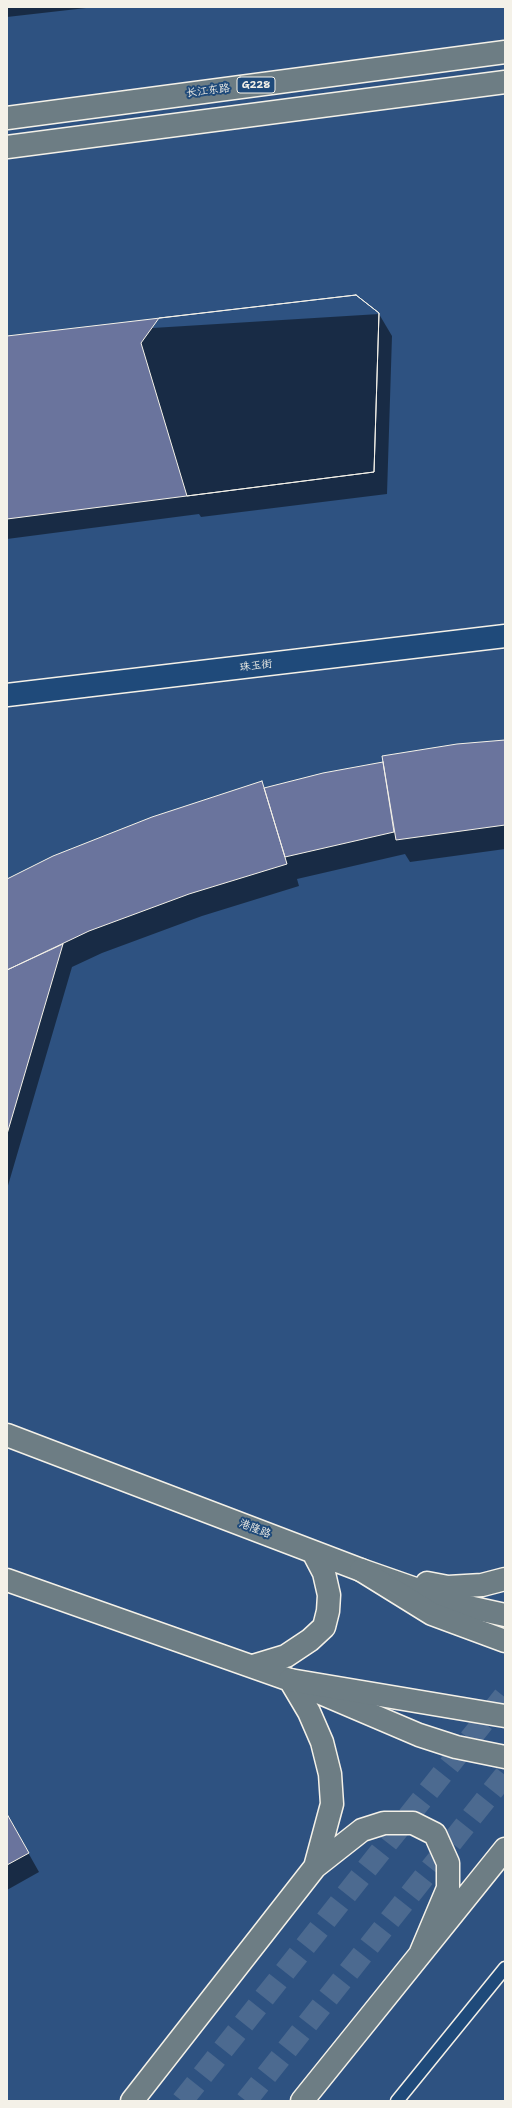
<!DOCTYPE html>
<html>
<head>
<meta charset="utf-8">
<style>
  body { margin:0 }
  #map { position:relative; width:512px; height:2108px; overflow:hidden; background:#2e5281; font-family:"Shantell Sans",sans-serif }
  canvas { display:block }
  .frame { position:absolute; inset:0; border:8px solid #f4f1e8; pointer-events:none }
</style>
</head>
<body>
<div id="map">
<canvas width="512" height="2108"></canvas>
<div class="frame"></div>
</div>
<script>
const ctx = document.querySelector('canvas').getContext('2d');
ctx.lineJoin = 'round';
function fill(path, color) { ctx.fillStyle = color; ctx.fill(path, 'evenodd'); }
const toPath = rows => new Path2D(rows.map(r => 'M' + r).join(''));
function trace(path, color, width, dash) { ctx.strokeStyle = color; ctx.lineWidth = width; ctx.lineCap = dash ? 'butt' : 'round'; ctx.setLineDash(dash || []); ctx.stroke(path); }
function label(font, color, halo, rows, align = 'center') {
  ctx.font = font + ' "Shantell Sans","LXGW WenKai TC",sans-serif'; ctx.lineWidth = 4; ctx.setLineDash([]); ctx.textBaseline = 'middle'; ctx.strokeStyle = halo; ctx.fillStyle = color; for (const [text, x, y, turn = 0] of rows) {
    ctx.save(); ctx.translate(x, y); ctx.rotate((+turn || 0) * Math.PI / 180); ctx.textAlign = isNaN(turn) ? turn : align; if (halo) ctx.strokeText(text, 0, 0); ctx.fillText(text, 0, 0); ctx.restore();
  }
}
fill(toPath([
  [7,7,95,7,7,17],
  [379,314,392,336,387,494,201,517,199,514,7,539,7,337],
  [505,741,505,849,410,862,405,854,297,879,299,886,202,916,102,953,72,967,7,1189,7,880,261,782,265,789,324,774],
  [7,1815,39,1872,7,1890]
]), '#0007');
const building = toPath([
  [356,295,379,313,374,472,187,496,141,343,159,318,356,295],
  [356,295,379,313,374,472,7,519,7,336,356,295],
  [505,740,505,825,396,840,382,756,457,744,505,740],
  [383,762,394,832,285,857,264,788,323,773,383,762],
  [262,781,287,864,189,894,89,931,7,970,7,879,53,856,152,817,262,781],
  [63,944,7,1134,7,970,63,944],
  [7,1814,29,1853,7,1865,7,1814]
]);
fill(building, '#6a749d');
trace(building, '#f4f1e8', 1);
trace(toPath([
  [182,2101,505,1695],
  [246,2101,505,1775]
]), '#4c6a90', 22, [22, 11]);
const lane = toPath([
  [397,2101,505,1968]
]);
const street = toPath([
  [7,695,505,636]
]);
const primary = toPath([
  [7,1435,361,1570,464,1606,505,1615],
  [7,1580,290,1680,419,1735,456,1747,505,1757],
  [427,1583,448,1587,482,1585,505,1579],
  [253,1666,286,1656,310,1640,324,1627,328,1611,329,1595,324,1573,313,1552],
  [290,1680,309,1712,322,1742,330,1774,332,1804,315,1867],
  [132,2101,315,1867,362,1830,384,1823,413,1823,435,1834,448,1863,448,1888,421,1952],
  [302,2101,505,1849]
]);
const highway = toPath([
  [7,118,505,52],
  [7,147,505,82],
  [361,1570,432,1614,505,1641],
  [290,1680,505,1716]
]);
trace(lane, '#f4f1e8', 15);
trace(street, '#f4f1e8', 25);
trace(primary, '#f4f1e8', 25);
trace(highway, '#f4f1e8', 25);
trace(lane, '#1f4a7a', 12);
trace(street, '#1f4a7a', 22);
trace(primary, '#6d7d84', 22);
trace(highway, '#6d7d84', 22);
for (const [x, y, w] of [
  [256,85,38]
]) { const box = new Path2D(); box.roundRect(x - w / 2, y - 8, w, 16, 3); ctx.fillStyle = '#1f4a7a'; ctx.fill(box); trace(box, '#f4f1e8', 1); }
label('bold 10px', '#f4f1e8', null, [
  ["G228",256,85]
]);
label('11px', '#f4f1e8', '#1f4a7a', [
  ["长江东路",208,91,-7],
  ["珠玉街",256,666,-7],
  ["港隆路",255,1529,21]
]);
</script>
</body>
</html>
